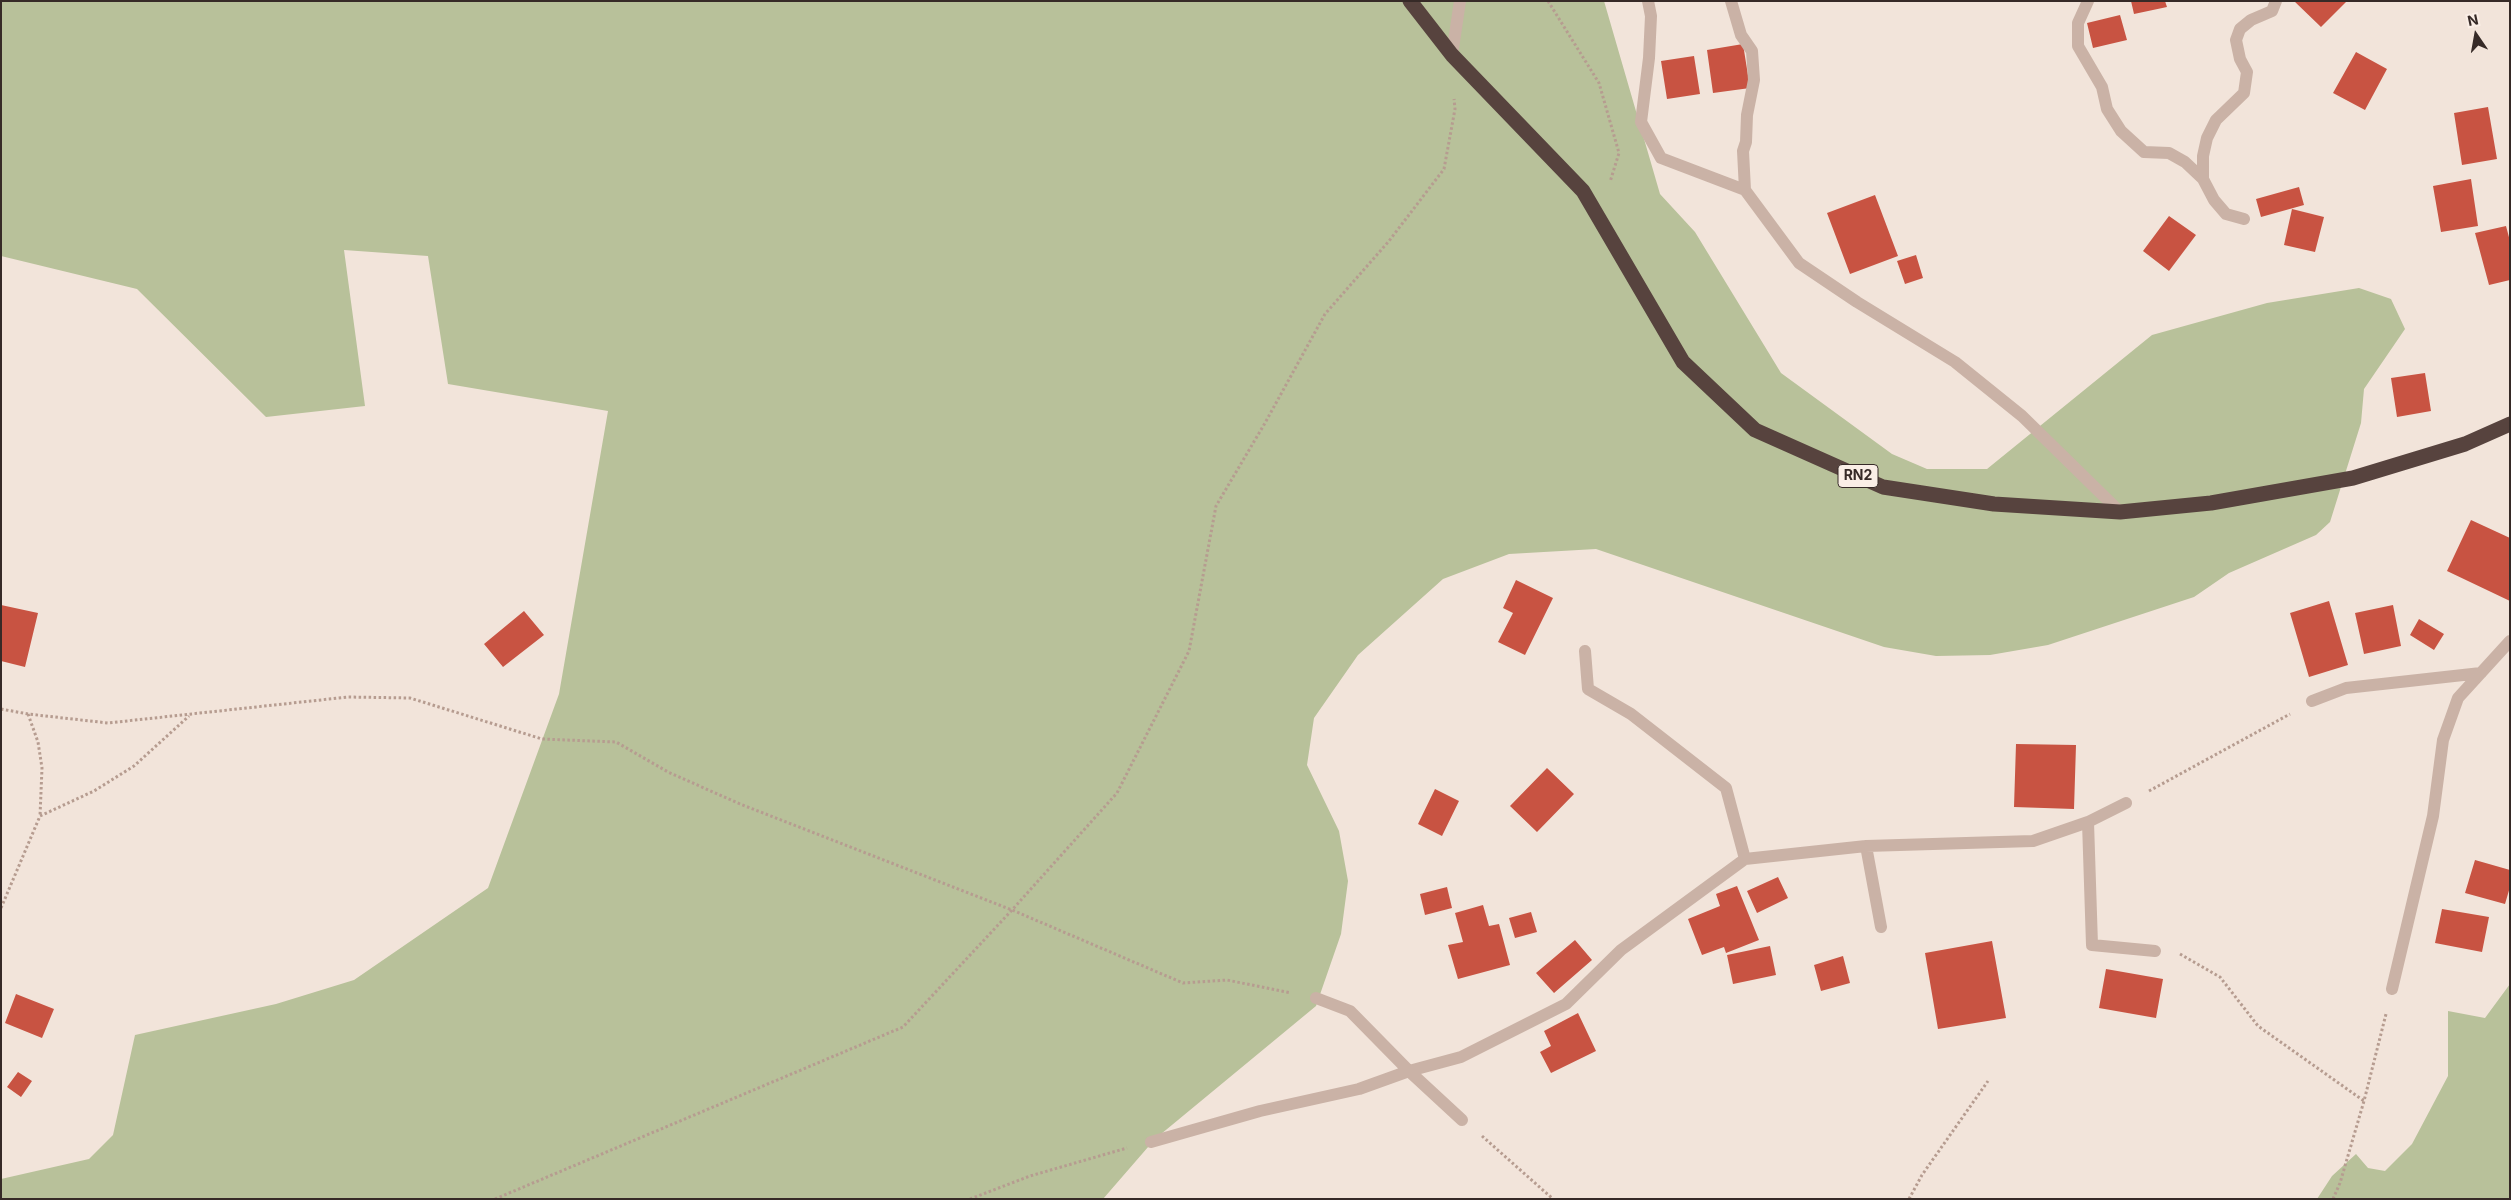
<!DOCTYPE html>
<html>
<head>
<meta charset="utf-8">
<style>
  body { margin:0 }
  #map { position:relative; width:2511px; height:1200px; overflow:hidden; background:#f2e4da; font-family:Inter,sans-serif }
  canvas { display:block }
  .frame { position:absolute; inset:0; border:2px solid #362a27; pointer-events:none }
  .north { position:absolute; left:2451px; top:10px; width:50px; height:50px; -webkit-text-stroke:4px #faeee6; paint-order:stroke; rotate:348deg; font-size:14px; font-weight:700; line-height:20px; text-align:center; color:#362a27 }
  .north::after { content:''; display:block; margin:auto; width:18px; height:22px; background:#362a27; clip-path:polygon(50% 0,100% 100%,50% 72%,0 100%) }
</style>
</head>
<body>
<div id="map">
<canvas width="2511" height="1200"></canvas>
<div class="frame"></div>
<div class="north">N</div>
</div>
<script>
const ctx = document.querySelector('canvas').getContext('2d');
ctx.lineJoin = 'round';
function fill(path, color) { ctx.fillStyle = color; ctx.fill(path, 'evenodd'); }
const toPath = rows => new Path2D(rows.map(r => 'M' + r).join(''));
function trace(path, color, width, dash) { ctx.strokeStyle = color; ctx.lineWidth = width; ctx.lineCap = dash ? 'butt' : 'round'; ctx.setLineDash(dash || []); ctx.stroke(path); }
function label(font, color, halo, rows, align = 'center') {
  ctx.font = font + ' Inter,sans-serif'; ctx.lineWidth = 4; ctx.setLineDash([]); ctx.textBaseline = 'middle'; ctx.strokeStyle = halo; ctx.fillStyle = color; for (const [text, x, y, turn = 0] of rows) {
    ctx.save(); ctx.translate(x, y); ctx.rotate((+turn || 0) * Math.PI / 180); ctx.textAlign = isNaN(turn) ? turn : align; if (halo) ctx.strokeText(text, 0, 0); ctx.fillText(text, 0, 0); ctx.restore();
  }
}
fill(toPath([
  [1,1,1604,1,1660,194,1695,232,1781,373,1892,454,1927,469,1987,469,2152,335,2267,303,2359,288,2391,299,2405,329,2364,389,2361,423,2330,522,2316,535,2229,573,2194,597,2048,645,1990,655,1936,656,1884,647,1596,549,1509,554,1443,579,1358,655,1314,718,1307,765,1339,831,1348,881,1341,934,1316,1006,1155,1139,1103,1199,1,1199,1,1179,89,1159,113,1135,135,1035,276,1004,354,980,488,888,559,694,608,411,448,384,428,256,344,250,365,406,266,417,137,289,1,256],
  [2510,984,2510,1199,2317,1199,2332,1176,2356,1154,2368,1168,2385,1171,2412,1144,2448,1076,2448,1011,2485,1018]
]), '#b8c19a');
fill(toPath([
  [2131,1,2165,1,2167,7,2134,14],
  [2294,1,2347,1,2321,27],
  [2120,15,2127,40,2093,48,2087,23],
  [1743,44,1750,88,1713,93,1707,50],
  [2356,52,2387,69,2365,110,2333,93],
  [1694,56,1700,94,1667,99,1661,61],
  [2488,107,2497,159,2462,165,2454,113],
  [2471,179,2478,226,2441,232,2433,186],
  [2299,187,2304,205,2261,217,2256,199],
  [1875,195,1898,256,1850,274,1827,213],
  [2292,209,2324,217,2315,252,2284,245],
  [2169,216,2196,235,2169,271,2143,251],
  [2506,226,2510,241,2510,280,2489,285,2475,233],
  [1916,255,1923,278,1905,284,1897,261],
  [2425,373,2431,411,2397,417,2391,378],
  [2471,520,2510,538,2510,601,2447,571],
  [1516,580,1553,598,1525,655,1498,642,1513,613,1503,608],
  [2329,601,2348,665,2309,677,2290,613],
  [1,605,38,613,25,667,1,661],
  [2393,605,2401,646,2364,654,2355,613],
  [524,611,544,635,503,667,484,644],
  [2419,619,2444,634,2434,650,2410,635],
  [2016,744,2076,745,2074,809,2014,807],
  [1547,768,1574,794,1537,832,1510,806],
  [1435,789,1459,801,1442,836,1418,824],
  [2475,860,2510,870,2510,887,2505,904,2465,893],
  [1778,877,1788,898,1757,913,1747,891],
  [1737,886,1759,940,1726,953,1724,947,1702,955,1688,919,1720,906,1716,894],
  [1447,887,1452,908,1425,915,1420,894],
  [1483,905,1489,926,1499,924,1510,965,1458,979,1448,945,1463,942,1455,913],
  [2442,909,2489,917,2482,952,2435,943],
  [1531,912,1537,932,1515,938,1509,918],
  [1575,940,1592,960,1554,993,1536,973],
  [1992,941,2006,1018,1938,1029,1925,953],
  [1770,946,1776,975,1733,984,1727,955],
  [1843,956,1850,983,1821,991,1814,965],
  [2106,969,2163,979,2156,1018,2099,1008],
  [16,994,54,1009,42,1038,5,1023],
  [1578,1013,1596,1051,1551,1073,1540,1052,1551,1046,1544,1031],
  [18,1072,32,1081,21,1097,7,1087]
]), '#c85342');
trace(toPath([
  [1548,1,1599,83,1619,153,1610,182],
  [1,709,28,714,108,723,348,697,410,698,542,739,616,742,668,772,740,804,1012,910,1183,983,1227,980,1291,993],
  [28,714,38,742,42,768,40,816],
  [2149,791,2290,714],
  [1,908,40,816,94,791,134,766,189,716],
  [2180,954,2220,977,2258,1026,2364,1101],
  [1482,1136,1553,1199],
  [495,1199,903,1027,1012,910,1117,793,1189,651,1216,506,1265,423,1325,314,1389,241,1444,169,1455,109,1454,99],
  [970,1199,1030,1176,1127,1148],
  [1909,1199,1922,1175,1988,1081],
  [2333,1199,2340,1183,2364,1101,2386,1014]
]), '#b69c90', 3, [2.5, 2.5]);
trace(toPath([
  [1648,1,1651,16,1649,58,1641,122,1661,158,1745,190,1799,263,1857,302,1955,362,2022,416,2120,512],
  [1731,1,1741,35,1752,51,1754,80,1747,115,1746,142,1743,151,1745,190],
  [2088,1,2078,23,2078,46,2102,87,2107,109,2121,131,2144,152,2169,153,2185,162,2203,179,2214,200,2226,214,2244,219],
  [1452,55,1460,1],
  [2203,179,2203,156,2207,138,2216,120,2244,93,2247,72,2240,59,2236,40,2240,29,2251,20,2272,11,2276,1],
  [1585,651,1588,689,1631,714,1726,788,1745,859],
  [2312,701,2346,688,2481,673],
  [2088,822,2092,945,2155,951],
  [1866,846,1881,927],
  [2392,989,2433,816,2443,740,2458,698,2510,641],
  [1316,998,1350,1011,1409,1071,1461,1057,1566,1004,1621,950,1745,859,1866,846,2033,841,2088,822,2126,803],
  [1151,1142,1260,1111,1359,1089,1409,1071,1462,1120]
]), '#cab2a6', 12);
trace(toPath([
  [1410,1,1452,55,1583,191,1683,362,1755,430,1883,487,1994,504,2120,512,2211,503,2353,478,2465,444,2510,424]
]), '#57433e', 15);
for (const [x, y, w] of [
  [1858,476,40]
]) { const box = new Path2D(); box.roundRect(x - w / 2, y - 11.5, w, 23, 4); ctx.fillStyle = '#faeee6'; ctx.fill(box); trace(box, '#362a27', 1); }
label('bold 14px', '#362a27', null, [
  ["RN2",1858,476]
]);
</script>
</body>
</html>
